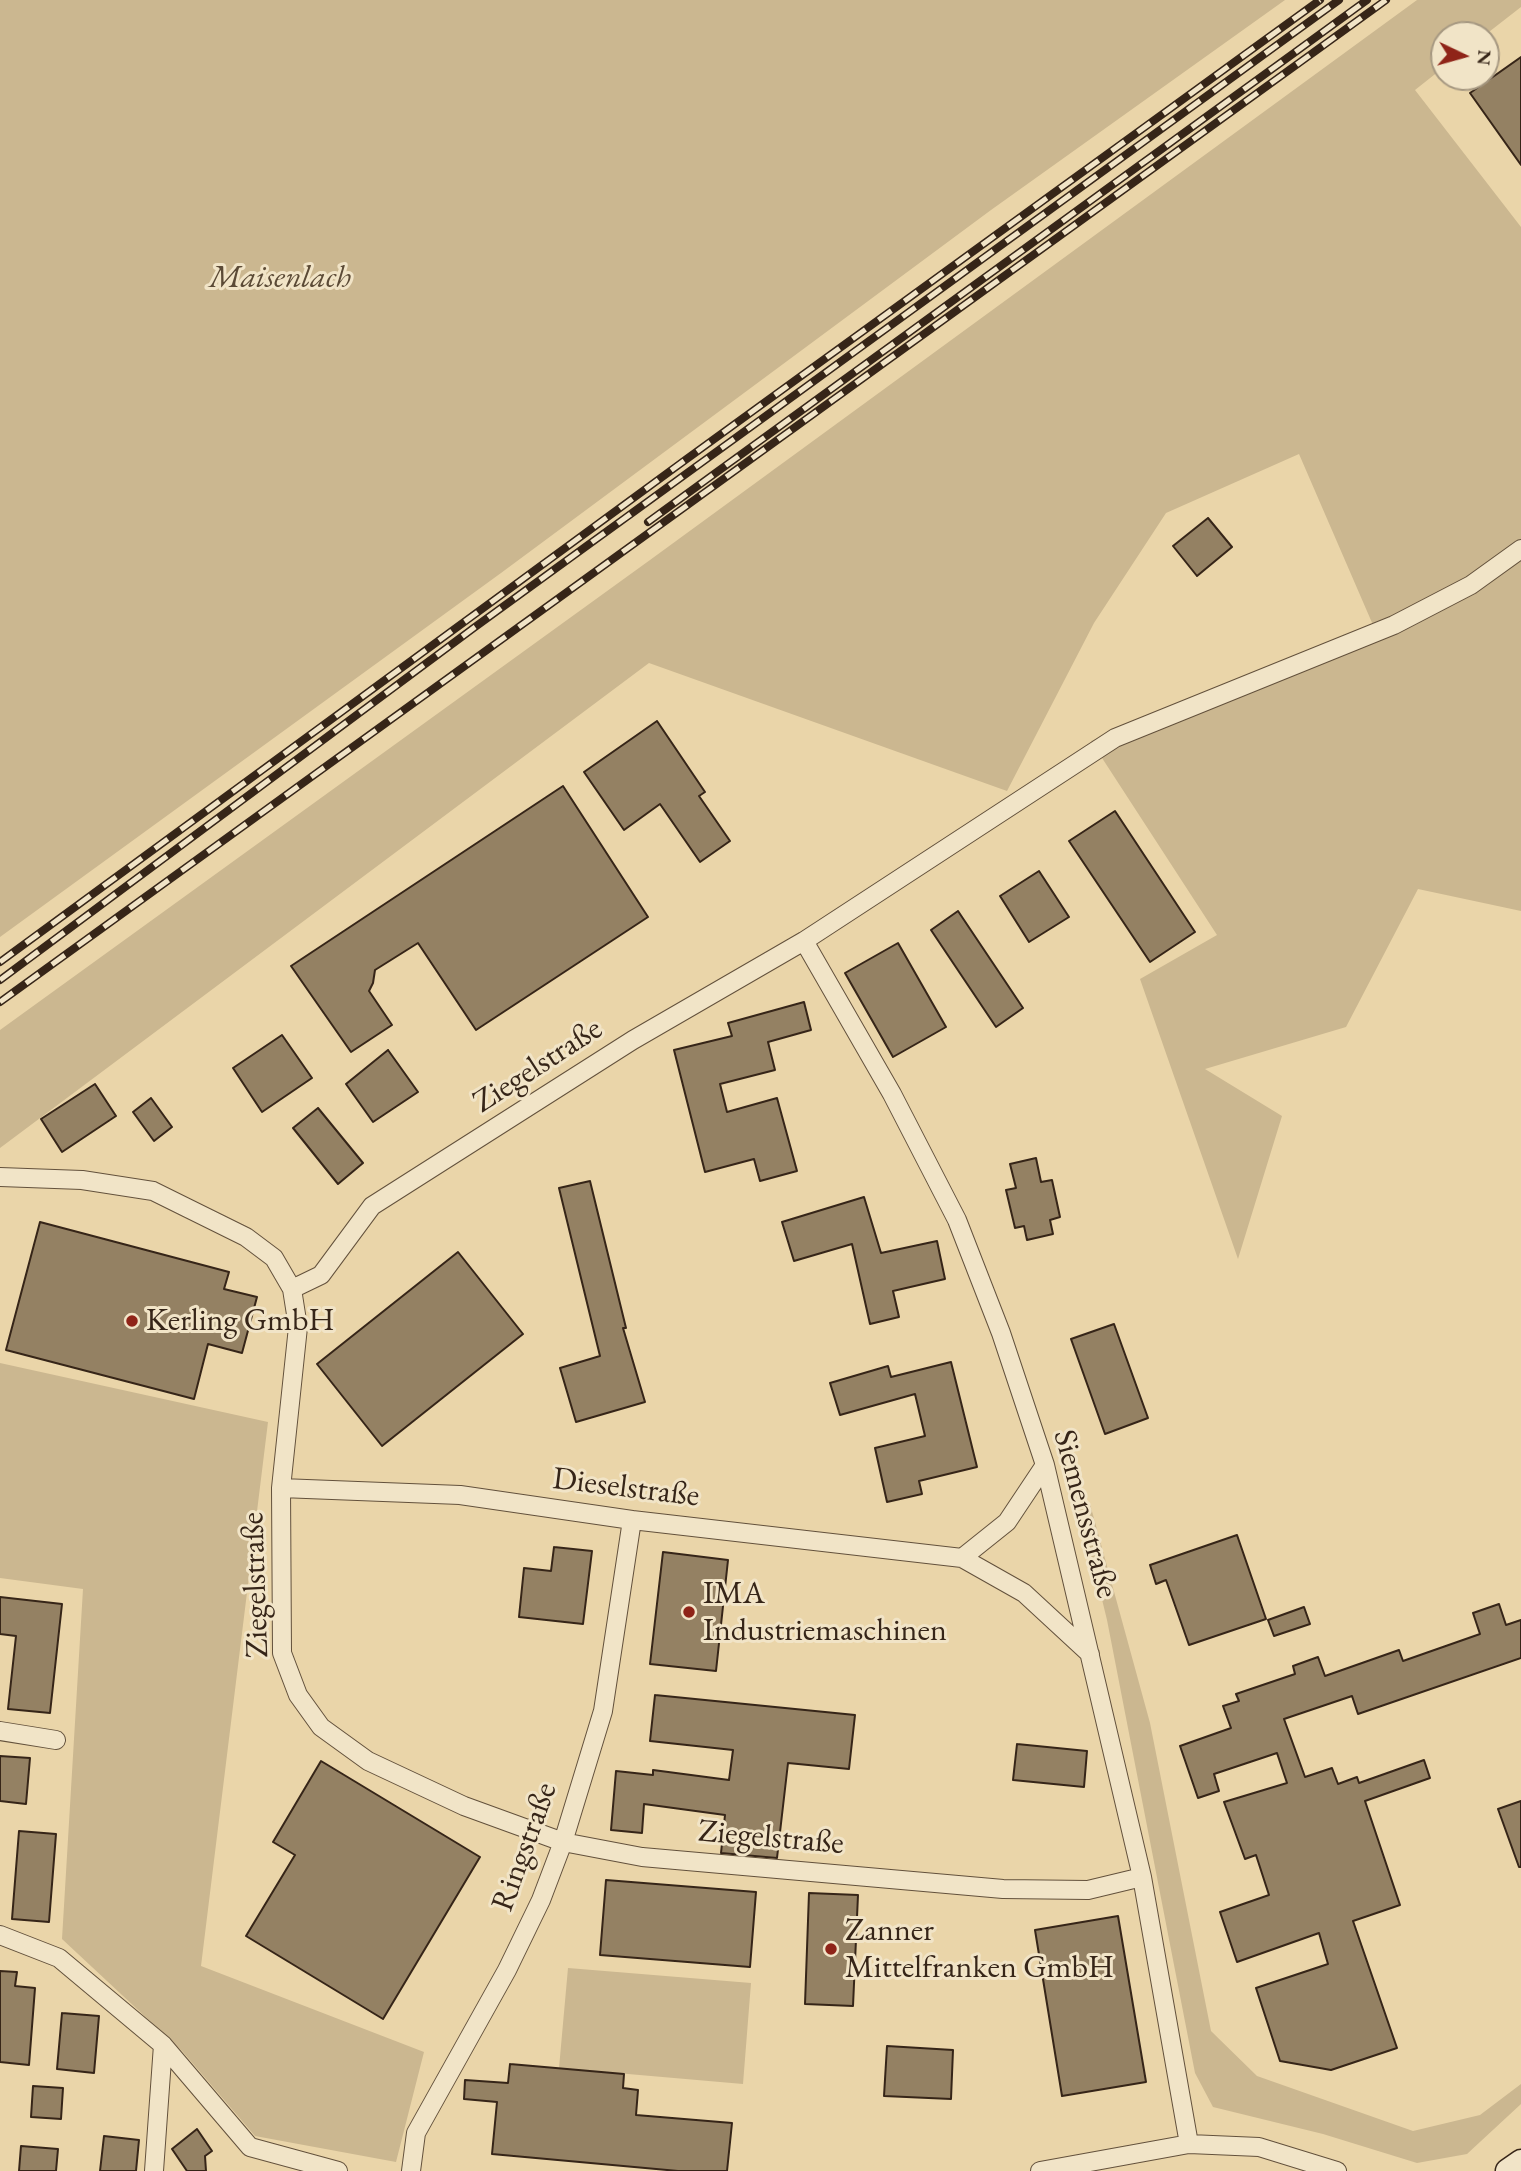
<!DOCTYPE html>
<html>
<head>
<meta charset="utf-8">
<style>
  body { margin:0 }
  #map { position:relative; width:1521px; height:2171px; overflow:hidden; background:#ead5a9; font-family:"EB Garamond",serif }
  canvas { display:block }
  .north { position:absolute; left:1430px; top:21px; width:70px; height:70px; box-sizing:border-box; background:#f1e4c7; border:2px solid #a69881; border-radius:50%; rotate:95deg; font-size:19px; font-weight:700; line-height:28px; text-align:center; color:#362518 }
  .north::after { content:''; display:block; margin:auto; width:24px; height:32px; background:#8f2418; clip-path:polygon(50% 0,100% 100%,50% 72%,0 100%) }
</style>
</head>
<body>
<div id="map">
<canvas width="1521" height="2171"></canvas>
<div class="north">N</div>
</div>
<script>
const ctx = document.querySelector('canvas').getContext('2d');
ctx.lineJoin = 'round';
function fill(path, color) { ctx.fillStyle = color; ctx.fill(path, 'evenodd'); }
const toPath = rows => new Path2D(rows.map(r => 'M' + r).join(''));
function trace(path, color, width, dash) { ctx.strokeStyle = color; ctx.lineWidth = width; ctx.lineCap = dash ? 'butt' : 'round'; ctx.setLineDash(dash || []); ctx.stroke(path); }
function label(font, color, halo, rows, align = 'center') {
  ctx.font = font + ' "EB Garamond",serif'; ctx.lineWidth = 6; ctx.setLineDash([]); ctx.textBaseline = 'middle'; ctx.strokeStyle = halo; ctx.fillStyle = color; for (const [text, x, y, turn = 0] of rows) {
    ctx.save(); ctx.translate(x, y); ctx.rotate((+turn || 0) * Math.PI / 180); ctx.textAlign = isNaN(turn) ? turn : align; if (halo) ctx.strokeText(text, 0, 0); ctx.fillText(text, 0, 0); ctx.restore();
  }
}
fill(toPath([
  [0,0,1285,0,991,210,501,573,0,937],
  [1417,0,1521,0,1521,7,1485,35,1444,35,1444,67,1415,90,1521,227,1521,911,1418,889,1346,1027,1205,1069,1282,1116,1238,1259,1140,979,1217,935,1091,741,1373,625,1299,454,1166,513,1094,623,1007,791,649,663,0,1148,0,1030,650,560],
  [0,1363,268,1422,201,1966,424,2052,396,2162,255,2136,182,2051,62,1939,83,1589,0,1578],
  [1090,1504,1150,1723,1211,2031,1257,2076,1413,2131,1480,2115,1521,2084,1521,2104,1467,2154,1417,2163,1323,2134,1213,2107,1195,2073,1107,1620,1080,1509],
  [568,1968,751,1983,743,2084,559,2068]
]), '#cbb790');
const building = toPath([
  [1521,57,1521,165,1470,93,1521,57],
  [1208,518,1232,547,1197,576,1173,546,1208,518],
  [657,721,705,792,699,796,730,841,700,862,660,804,624,830,584,772,657,721],
  [563,786,648,917,476,1030,418,943,375,970,373,983,369,991,392,1025,351,1052,291,966,563,786],
  [1115,811,1195,932,1150,962,1069,841,1115,811],
  [1039,871,1069,917,1029,942,1000,896,1039,871],
  [958,911,1023,1008,996,1027,931,930,958,911],
  [898,943,946,1027,893,1057,845,973,898,943],
  [804,1002,811,1030,768,1042,775,1070,720,1084,727,1112,777,1098,797,1171,760,1181,754,1159,705,1172,674,1050,732,1036,728,1023,804,1002],
  [282,1035,312,1078,262,1112,233,1068,282,1035],
  [388,1050,418,1092,373,1122,346,1084,388,1050],
  [95,1084,116,1116,62,1152,41,1119,95,1084],
  [151,1098,172,1127,154,1141,133,1112,151,1098],
  [318,1108,363,1163,338,1184,293,1128,318,1108],
  [1036,1158,1041,1182,1052,1180,1060,1217,1050,1220,1053,1234,1027,1240,1024,1226,1015,1228,1006,1190,1016,1188,1010,1164,1036,1158],
  [590,1181,626,1328,623,1328,645,1402,576,1422,560,1368,600,1356,559,1188,590,1181],
  [864,1197,881,1253,937,1241,945,1279,893,1291,899,1317,870,1324,852,1244,794,1261,782,1222,864,1197],
  [40,1222,229,1272,224,1289,257,1297,242,1353,208,1344,194,1399,6,1350,40,1222],
  [458,1252,523,1334,382,1446,317,1364,458,1252],
  [1114,1324,1148,1418,1105,1434,1071,1339,1114,1324],
  [951,1362,977,1467,919,1481,922,1494,887,1502,875,1448,925,1436,915,1394,840,1415,830,1383,888,1366,891,1377,951,1362],
  [1237,1535,1266,1619,1189,1645,1166,1580,1156,1584,1150,1565,1237,1535],
  [554,1547,592,1551,583,1624,519,1617,524,1568,551,1571,554,1547],
  [663,1552,728,1560,716,1671,650,1664,663,1552],
  [0,1597,62,1604,50,1713,8,1709,16,1636,0,1634,0,1597],
  [1499,1604,1506,1625,1521,1620,1521,1658,1358,1714,1352,1696,1284,1719,1305,1777,1332,1768,1338,1784,1357,1777,1359,1783,1424,1760,1430,1778,1365,1801,1400,1905,1353,1921,1397,2048,1331,2070,1280,2061,1256,1988,1328,1964,1319,1933,1237,1962,1220,1912,1269,1895,1256,1855,1245,1859,1224,1802,1287,1783,1277,1753,1214,1774,1219,1791,1198,1798,1180,1746,1231,1728,1223,1706,1239,1701,1236,1694,1295,1674,1293,1666,1318,1657,1325,1676,1399,1650,1403,1661,1480,1634,1473,1613,1499,1604],
  [1304,1607,1310,1624,1274,1636,1268,1620,1304,1607],
  [655,1695,855,1715,849,1769,788,1763,777,1858,721,1853,725,1815,644,1804,642,1833,611,1830,616,1771,653,1775,653,1770,729,1780,733,1750,650,1741,655,1695],
  [1017,1744,1087,1751,1084,1787,1013,1780,1017,1744],
  [0,1756,30,1758,26,1804,0,1801,0,1756],
  [321,1761,480,1857,383,2019,246,1936,295,1855,273,1842,321,1761],
  [1521,1801,1521,1867,1519,1867,1498,1809,1521,1801],
  [19,1831,56,1834,49,1922,12,1919,19,1831],
  [606,1880,756,1892,750,1967,600,1955,606,1880],
  [809,1893,858,1895,853,2006,805,2004,809,1893],
  [1118,1916,1146,2082,1062,2096,1035,1930,1118,1916],
  [0,1971,17,1972,15,1986,35,1988,29,2065,0,2062,0,1971],
  [62,2013,99,2016,94,2073,57,2069,62,2013],
  [887,2046,953,2050,951,2099,884,2096,887,2046],
  [510,2064,624,2074,623,2088,638,2090,636,2115,732,2123,727,2171,678,2171,492,2154,497,2102,464,2099,465,2080,508,2083,510,2064],
  [33,2086,63,2088,61,2119,31,2117,33,2086],
  [197,2129,212,2151,205,2156,206,2171,187,2171,172,2149,197,2129],
  [104,2136,139,2140,136,2171,100,2171,104,2136],
  [21,2146,58,2149,56,2171,19,2171,21,2146]
]);
fill(building, '#948163');
trace(building, '#362518', 2);
const street = toPath([
  [804,941,892,1094,957,1220,1001,1333,1045,1465,1142,1877,1189,2144],
  [0,1177,82,1180,153,1191,246,1237,274,1258,292,1289],
  [281,1488,460,1495,632,1520,962,1558,1007,1522,1045,1465],
  [962,1558,1024,1593,1090,1654],
  [0,1731,56,1740],
  [1142,1877,1088,1890,1003,1889,642,1857,563,1842,464,1806,368,1761,321,1727,298,1695,282,1653,281,1488,298,1327,292,1289,321,1275,372,1206,633,1040,804,941,1115,738,1394,625,1471,585,1521,549],
  [0,1935,59,1958,163,2045,250,2147,338,2171],
  [154,2171,163,2045],
  [411,2171,416,2133,507,1970,541,1900,563,1842,603,1711,632,1520],
  [1040,2171,1189,2144,1259,2147,1337,2171]
]);
const secondary = toPath([
  [1508,2171,1521,2162]
]);
trace(street, '#63513c', 20);
trace(secondary, '#362518', 27);
trace(street, '#f1e4c7', 18);
trace(secondary, '#f1e4c7', 24);
const rail = toPath([
  [648,522,1367,0],
  [0,962,688,458,1320,0],
  [0,980,475,627,1339,0],
  [0,1002,1386,0]
]);
trace(rail, '#362518', 8);
trace(rail, '#f1e4c7', 5, [16]);
for (const [x, y, r, color] of [
  [132,1321,7,"#8f2418"],
  [689,1612,7,"#8f2418"],
  [831,1949,7,"#8f2418"]
]) { const dot = new Path2D(); dot.arc(x, y, r, 0, 2 * Math.PI); ctx.fillStyle = color; ctx.fill(dot); trace(dot, '#f1e4c7', 2.5); }
label('italic 32px', '#5b4a36', '#f1e4c7', [
  ["Maisenlach",280,278]
]);
label('32px', '#362518', '#f1e4c7', [
  ["Ziegelstraße",538,1066,-33],
  ["Dieselstraße",626,1488,7],
  ["Siemensstraße",1085,1514,75],
  ["Ziegelstraße",256,1585,-92],
  ["Ziegelstraße",771,1838,5],
  ["Ringstraße",525,1847,-70]
]);
label('32px', '#362518', '#f1e4c7', [
  ["Kerling GmbH",146,1321],
  ["IMA",703,1594],
  ["Industriemaschinen",703,1631],
  ["Zanner",845,1931],
  ["Mittelfranken GmbH",845,1968]
], 'left');
</script>
</body>
</html>
